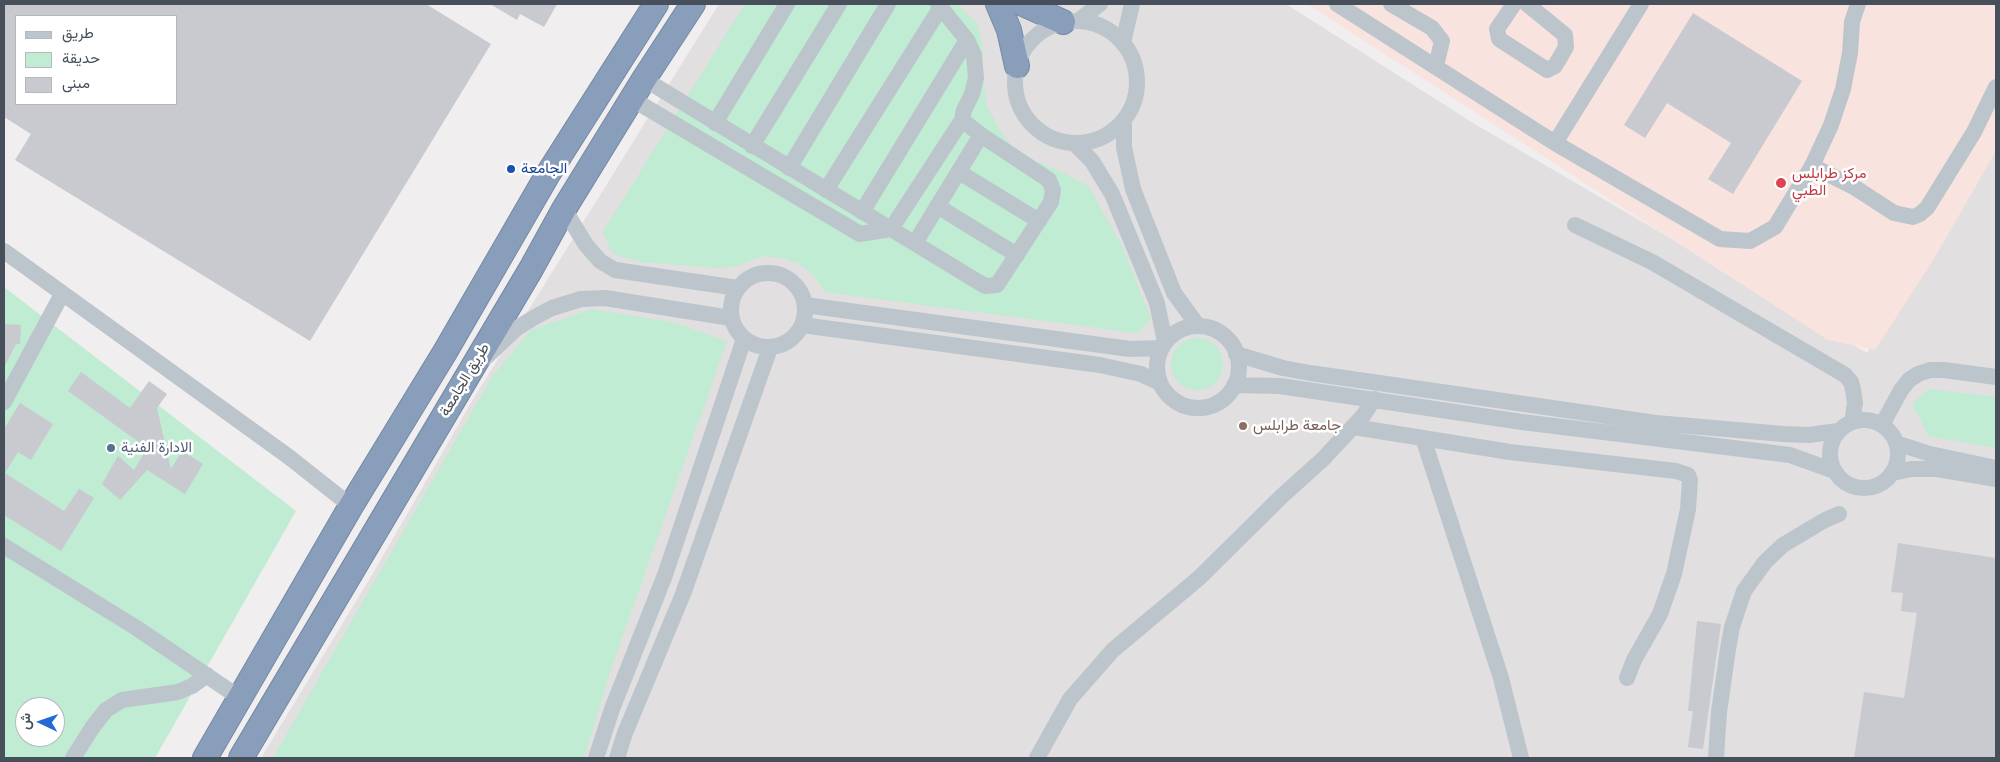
<!DOCTYPE html>
<html>
<head>
<meta charset="utf-8">
<style>
  body { margin:0 }
  #map { position:relative; width:2000px; height:762px; overflow:hidden; background:#f0eeee; font-family:"Varela Round",Vazirmatn,sans-serif }
  canvas { display:block }
  .frame { position:absolute; inset:0; border:5px solid #47505a; pointer-events:none }
  .legend { position:absolute; left:15px; top:15px; width:162px; height:90px; box-sizing:border-box; background:#fff; border:1px solid #b5b9bd; margin:0; padding:6px 9px; list-style:none; font-size:15px; color:#47505a }
  .legend li { display:flex; align-items:center; gap:10px; height:25px }
  .legend b { width:25px; border:1px solid #b5b9bd }
  .north { position:absolute; left:15px; top:697px; width:50px; height:50px; box-sizing:border-box; background:#fff; border:1px solid #b5b9bd; border-radius:50%; rotate:273deg; font-size:14px; font-weight:700; line-height:20px; text-align:center; color:#47505a }
  .north::after { content:''; display:block; margin:auto; width:18px; height:22px; background:#256ad3; clip-path:polygon(50% 0,100% 100%,50% 72%,0 100%) }
</style>
</head>
<body>
<div id="map">
<canvas width="2000" height="762"></canvas>
<div class="frame"></div>
<ul class="legend">
<li><b style="height:6px;background:#bdc5cc"></b>طريق</li>
<li><b style="height:14px;background:#bfecd2"></b>حديقة</li>
<li><b style="height:14px;background:#c8cad0"></b>مبنى</li>
</ul>
<div class="north">ش</div>
</div>
<script>
const ctx = document.querySelector('canvas').getContext('2d');
ctx.lineJoin = 'round';
function fill(path, color) { ctx.fillStyle = color; ctx.fill(path, 'evenodd'); }
const toPath = rows => new Path2D(rows.map(r => 'M' + r).join(''));
function trace(path, color, width, dash) { ctx.strokeStyle = color; ctx.lineWidth = width; ctx.lineCap = dash ? 'butt' : 'round'; ctx.setLineDash(dash || []); ctx.stroke(path); }
function label(font, color, halo, rows, align = 'center') {
  ctx.font = font + ' "Varela Round",Vazirmatn,sans-serif'; ctx.lineWidth = 5; ctx.setLineDash([]); ctx.textBaseline = 'middle'; ctx.strokeStyle = halo; ctx.fillStyle = color; for (const [text, x, y, turn = 0] of rows) {
    ctx.save(); ctx.translate(x, y); ctx.rotate((+turn || 0) * Math.PI / 180); ctx.textAlign = isNaN(turn) ? turn : align; if (halo) ctx.strokeText(text, 0, 0); ctx.fillText(text, 0, 0); ctx.restore();
  }
}
fill(toPath([
  [719,4,1286,4,1473,123,1867,353,1996,143,1996,758,261,758,372,575,475,396]
]), '#e1dfdf');
fill(toPath([
  [1307,4,1996,4,1996,151,1932,262,1875,350,1828,340]
]), '#f9e3df');
fill(toPath([
  [745,4,957,4,977,24,983,47,983,77,987,106,1002,134,1018,154,1060,171,1088,186,1121,244,1151,319,1137,333,825,292,813,275,800,264,783,258,763,256,737,266,719,268,640,262,612,253,603,232],
  [4,287,296,511,155,758,4,758],
  [25,707,55,707,55,737,25,737],
  [592,309,675,323,727,341,610,672,584,758,273,758,492,377,531,330],
  '1171 364a26 26 0 1 1 52 0a26 26 0 1 1-52 0Z',
  [1929,389,1996,397,1996,448,1929,436,1912,404]
]), '#bfecd2');
fill(toPath([
  [4,4,426,4,491,44,310,341,15,160,31,134,4,117],
  [16,16,176,16,176,104,16,104],
  [490,4,557,4,544,27,520,14,517,20],
  [1693,13,1802,81,1733,194,1708,179,1731,143,1667,103,1645,138,1624,125],
  [5,324,21,325,20,344,16,344,4,368],
  [81,372,130,408,149,381,167,394,157,408,171,469,182,451,203,464,185,494,147,470,120,500,102,484,118,456,134,470,147,448,68,391],
  [20,403,53,424,31,460,18,452,5,473,64,511,79,489,94,498,61,551,4,515,4,429],
  [1898,543,1996,558,1996,758,1854,758,1864,692,1904,698,1917,613,1901,611,1903,593,1891,592],
  [1697,621,1721,624,1703,749,1688,747,1693,711,1688,711]
]), '#c8cad0');
const highway = toPath([
  [998,4,1009,30,1017,66],
  [1023,4,1063,22],
  [205,758,351,506,445,352,548,174,656,4],
  [241,758,531,269,564,209,644,79,693,4]
]);
trace(highway, '#7489a5', 26);
trace(toPath([
  [1337,4,1555,143,1720,239,1750,241,1775,227,1812,166,1831,125,1843,89,1850,53,1852,22,1858,4],
  [1391,4,1432,28,1442,41,1436,66],
  [1514,4,1497,29,1499,39,1547,70,1555,66,1566,47,1565,35,1527,4],
  [1078,21,1100,4],
  '1015 82a61 61 0 1 1 122 0a61 61 0 1 1-122 0Z',
  [1123,43,1132,4],
  [644,79,985,286,997,285,1051,202,1053,190,1049,180,981,135,962,120,964,110,972,94,976,78,974,55,967,40,938,4],
  [632,99,860,234,891,229,962,120],
  [1124,120,1124,147,1133,189,1174,293,1198,326],
  [715,123,787,4],
  [1074,143,1092,161,1112,194,1157,303,1165,342],
  [1555,143,1641,4],
  [752,146,839,4],
  [1812,166,1854,187,1894,213,1913,217,1920,214,1927,208,1974,132,1996,87],
  [789,168,888,4],
  [959,172,1039,221],
  [826,190,941,7],
  [937,206,1017,255],
  [564,209,586,245,600,261,615,270,738,288],
  [862,212,967,40],
  [1575,225,1652,262,1845,375,1851,382,1853,389,1855,403,1852,422],
  [915,243,981,135],
  [4,251,289,457,351,506],
  '731 310a37 37 0 1 1 74 0a37 37 0 1 1-74 0Z',
  [805,305,1130,349,1162,348],
  [802,325,1100,365,1141,374,1160,383],
  '1157 367a41 41 0 1 1 82 0a41 41 0 1 1-82 0Z',
  [1236,354,1283,368,1310,373,1656,423,1783,434,1809,435,1838,431],
  [485,358,517,328,535,317,552,308,581,299,605,298,731,318],
  [1234,385,1280,386,1522,422,1790,455,1834,471],
  [4,402,62,294],
  '1830 454a34 34 0 1 1 68 0a34 34 0 1 1-68 0Z',
  [1882,425,1901,390,1909,380,1918,374,1930,370,1944,370,1996,377],
  [1354,427,1510,452,1676,471,1688,475,1690,480,1688,509,1674,574,1660,614,1634,660,1627,678],
  [1423,438,1501,678,1521,758],
  [1896,443,1930,454,1996,468],
  [1893,473,1911,469,1937,469,1996,479],
  [4,546,135,627,240,698],
  [73,758,92,728,106,710,122,700,178,692,192,686,207,675],
  [596,758,612,709,665,575,744,339],
  [617,758,625,733,683,594,770,348],
  [1037,758,1070,699,1113,650,1199,578,1282,496,1323,459,1363,416,1374,399],
  [1716,758,1719,712,1728,649,1732,627,1744,591,1765,562,1783,545,1825,520,1839,514]
]), '#bdc5cc', 16);
trace(highway, '#899eba', 24);
for (const [x, y, r, color] of [
  [511,169,5,"#1a4fb4"],
  [1781,183,6,"#e0444e"],
  [1243,426,5,"#8d6e63"],
  [111,448,5,"#5c6f8a"]
]) { const dot = new Path2D(); dot.arc(x, y, r, 0, 2 * Math.PI); ctx.fillStyle = color; ctx.fill(dot); trace(dot, '#fff', 2); }
label('15px', '#164399', '#fff', [
  ["الجامعة",521,169]
], 'left');
label('15px', '#be3a42', '#fff', [
  ["مركز طرابلس",1792,174],
  ["الطبي",1792,191]
], 'left');
label('15px', '#47505a', '#fff', [
  ["طريق الجامعة",465,380,-59]
]);
label('15px', '#785e54', '#fff', [
  ["جامعة طرابلس",1253,426]
], 'left');
label('15px', '#4e5e75', '#fff', [
  ["الادارة الفنية",121,448]
], 'left');
</script>
</body>
</html>
